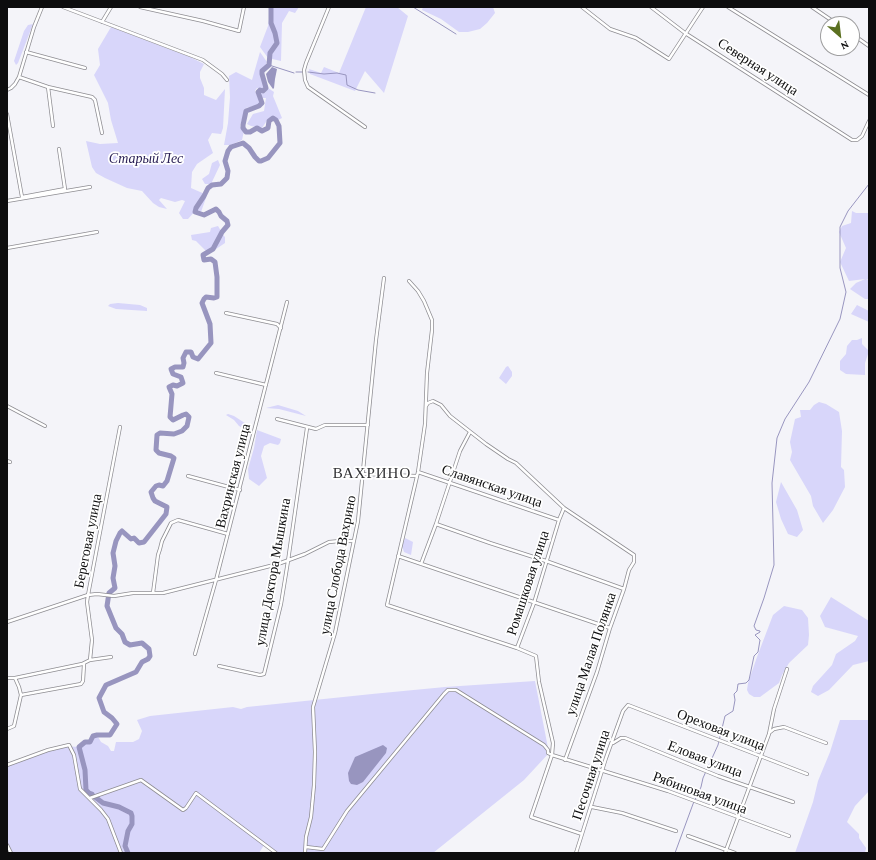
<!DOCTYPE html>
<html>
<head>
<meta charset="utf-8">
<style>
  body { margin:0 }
  #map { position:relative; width:876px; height:860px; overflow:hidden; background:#f4f4f9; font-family:"Crimson Pro",serif }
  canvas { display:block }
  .frame { position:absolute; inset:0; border:8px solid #0d0d0e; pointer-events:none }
  .north { position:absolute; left:820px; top:16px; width:40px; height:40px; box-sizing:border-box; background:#fff; border:1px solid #9e9e9f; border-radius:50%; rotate:152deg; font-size:11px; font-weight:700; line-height:16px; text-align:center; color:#0d0d0e }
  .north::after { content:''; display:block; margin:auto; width:14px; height:18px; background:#5b7020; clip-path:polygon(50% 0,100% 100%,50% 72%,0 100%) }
</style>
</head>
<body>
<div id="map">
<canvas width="876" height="860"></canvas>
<div class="frame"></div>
<div class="north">N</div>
</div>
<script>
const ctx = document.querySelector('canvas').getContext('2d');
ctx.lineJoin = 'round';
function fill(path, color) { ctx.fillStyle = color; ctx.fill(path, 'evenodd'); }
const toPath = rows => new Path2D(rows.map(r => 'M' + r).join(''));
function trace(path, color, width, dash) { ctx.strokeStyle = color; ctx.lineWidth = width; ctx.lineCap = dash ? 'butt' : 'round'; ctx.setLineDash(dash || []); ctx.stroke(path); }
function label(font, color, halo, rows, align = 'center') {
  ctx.font = font + ' "Crimson Pro",serif'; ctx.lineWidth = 3.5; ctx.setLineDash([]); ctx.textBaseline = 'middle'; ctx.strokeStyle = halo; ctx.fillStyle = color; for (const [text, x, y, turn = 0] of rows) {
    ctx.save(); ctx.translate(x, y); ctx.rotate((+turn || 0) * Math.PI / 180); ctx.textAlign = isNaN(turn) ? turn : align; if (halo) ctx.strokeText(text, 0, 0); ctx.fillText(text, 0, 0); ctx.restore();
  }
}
fill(toPath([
  [271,7,299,7,295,13,289,11,282,23,281,61,268,58,260,47,268,26],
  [366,7,397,7,408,16,384,93,365,71,355,91,310,74,309,69,321,73,324,67,339,73],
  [423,7,493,7,495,13,487,23,480,29,468,32,459,32,441,19,422,10],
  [33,24,18,63,16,65,14,61,24,31,28,25],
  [111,27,190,57,204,64,200,72,200,78,204,88,204,95,216,100,225,89,223,128,221,134,212,133,208,140,213,153,197,164,192,172,191,188,207,195,201,212,196,210,188,219,183,219,179,213,185,201,182,200,175,202,161,198,159,200,167,209,159,207,153,203,142,191,127,188,105,178,96,173,92,167,86,141,100,144,118,143,111,120,108,103,94,75,100,65,98,49],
  [260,52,267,62,261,75,263,84,263,89,257,88,255,91,260,101,258,105,246,108,245,110,240,126,244,131,242,140,231,145,224,145,228,123,230,97,229,76,236,72,252,80],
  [268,88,274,92,273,96,282,118,278,120,274,117,268,119,262,128,251,126,247,124,253,114,264,111,266,98,261,98,260,93,265,93],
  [218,160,220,165,211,184,205,184,202,179,209,174,212,163],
  [852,211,856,213,869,213,869,279,866,279,869,280,869,299,865,299,850,289,856,283,865,279,849,281,840,262,846,248,839,232,842,226,851,223],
  [218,226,224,236,225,237,225,243,216,249,208,253,196,241,192,240,191,235,210,232,211,228],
  [118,303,140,305,147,308,147,311,116,309,108,306,110,304],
  [857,305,869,311,869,322,851,314],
  [862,338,862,344,869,351,865,363,865,375,846,374,840,370,840,361,846,354,847,346,852,340,857,340],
  [508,366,512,372,512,376,506,384,499,378,506,367],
  [819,402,826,404,839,412,842,431,841,467,844,470,845,487,833,510,823,523,813,506,811,496,790,460,792,452,790,442,795,419,801,417,800,410,810,410,814,405],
  [278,405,298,411,306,416,279,409,266,408],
  [228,414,234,416,251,427,251,430,248,431,239,426,234,420,226,415],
  [257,430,281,439,280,443,278,445,270,443,264,446,261,456,267,478,259,486,249,479,248,469,254,448],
  [781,482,797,510,803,530,797,537,788,534,781,519,776,502],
  [405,538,413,542,411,555,404,552,402,546],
  [831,597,869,621,869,661,853,665,829,690,818,696,811,692,813,686,832,665,836,654,855,641,858,636,825,627,820,616],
  [784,606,802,610,808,618,809,635,808,645,789,663,782,675,779,683,760,697,754,697,749,694,747,690,748,683,757,657,773,615],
  [535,681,549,753,524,780,433,853,274,853,264,845,259,853,10,853,7,847,7,765,64,746,79,747,85,742,90,742,93,736,97,735,101,742,108,746,111,751,114,751,116,742,133,742,139,739,142,731,137,720,150,716,233,707,241,709,247,707,372,694,445,687],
  [840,720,869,720,869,791,855,806,847,822,859,834,859,838,866,848,865,853,795,853,813,802,818,781,830,752]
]), '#d8d6fa');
fill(toPath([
  [272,67,277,69,275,79,274,88,273,89,268,82,266,74],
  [383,745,387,748,386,753,363,782,357,785,351,784,349,781,348,773,355,757]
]), '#9895bf');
trace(toPath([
  [413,7,456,34],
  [269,65,294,73],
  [296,72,302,72],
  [308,72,324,74,337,73,346,75,347,85,358,90,375,93],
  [675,853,693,804,701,787,703,778,718,745,725,716,733,711,735,700,734,694,737,691,738,684,746,683,749,680,754,656,758,652,760,640,755,635,760,632,760,631,756,630,754,626,764,598,774,565,772,483,777,438,785,419,809,382,840,319,846,292,840,268,840,227,848,211,869,184]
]), '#9895bf', 1);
trace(toPath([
  [92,794,89,793,86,790,85,770,79,747,85,742,90,742,93,736,97,735,110,735,117,724,112,718,104,712,99,698,106,685,136,672,142,662,148,659,150,656,149,649,142,643,130,645,125,642,122,634,116,628,107,606,109,593,115,588,113,578,115,566,113,553,116,541,120,533,122,531,131,539,134,538,139,543,144,542,166,514,167,507,155,501,153,498,151,492,156,486,159,485,163,486,167,481,174,458,171,456,159,453,156,450,157,435,160,433,174,434,182,431,187,426,189,417,186,414,183,415,173,420,170,417,172,394,169,387,173,385,177,386,183,383,181,377,173,374,171,369,175,367,183,367,184,363,183,358,186,352,191,352,193,357,198,359,211,343,210,324,202,303,204,299,206,297,214,298,217,297,217,277,215,262,211,259,204,260,203,255,213,249,222,232,228,225,227,221,221,216,219,212,216,209,204,215,195,212,196,208,204,196,208,188,212,185,221,184,227,178,228,171,225,161,228,151,231,147,243,143,249,148,255,157,259,161,261,161,268,158,280,143,279,126,276,120,273,118,269,121,268,128,262,131,257,128,250,132,246,132,243,128,243,125,246,111,259,106,262,103,258,92,260,90,263,91,266,88,262,74,262,71,269,65,270,53,277,43,275,33,271,23,271,7],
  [95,797,103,803,119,807,131,813,132,816,132,824,128,831,125,846,128,853]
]), '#9895bf', 5);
const street = toPath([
  [63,7,203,60,222,74,227,80],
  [140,7,203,21,239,31,244,7],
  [329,7,306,63,304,70,305,80,308,87,365,127],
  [582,7,610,29,636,38,669,59,703,7],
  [651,7,685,33,852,140,857,140,862,136,869,121],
  [728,7,869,95],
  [812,7,837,24],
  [102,22,111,7],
  [852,34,869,46],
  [26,52,85,68],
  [19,77,48,87,53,126],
  [48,87,92,97,95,100,102,133],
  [7,90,11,88,15,84,19,77,34,27,42,7],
  [7,114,22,197,65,189,59,149],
  [7,201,90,187],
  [7,248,97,232],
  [409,281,418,291,424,301,432,320,432,330,427,373,425,424,418,472,387,605,517,648,536,656,539,682,553,743,552,755,531,817,582,834],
  [226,313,277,324,281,328],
  [216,373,266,385],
  [7,406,45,426],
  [426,406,428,403,433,401,441,405,450,416,486,444,508,459,516,463,564,508,634,555,634,562,629,570,624,589,610,628,597,672,565,760],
  [277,419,316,429,325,425,368,425],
  [7,461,10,462],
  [418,472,559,520],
  [363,474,416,476],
  [188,476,240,490],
  [436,524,490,543,546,561,624,589],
  [398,556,610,628],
  [421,564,436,524,460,451,470,432],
  [153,593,158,555,160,549,162,541,171,523,178,520,228,534],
  [7,622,88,595,97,594,114,596,133,593,163,593,278,564,305,554,329,542,340,541,354,541],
  [517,648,534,603,559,520,564,508],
  [195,654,216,580,287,302],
  [90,660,92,640,87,602,88,595,120,427],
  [219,666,260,675,264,674,281,604,288,561,307,428],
  [7,678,15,678,19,687,21,695,14,726,7,729],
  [15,678,82,664,90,660,111,657],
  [21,695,81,684,83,681,84,664],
  [769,733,774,729,784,727,826,743],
  [613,743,621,738,625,738,718,776,793,802],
  [7,765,48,750,69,745,74,755,80,789,101,810,108,819,121,853],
  [90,798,141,780,183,810,186,808,196,793,276,853],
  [592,807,622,813,676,831],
  [688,836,735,853],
  [7,845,11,853],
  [306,847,323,849,347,811,444,694,448,690,456,690,544,745,548,750,548,753,552,755,668,791,789,836],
  [305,853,306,837,311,817,314,785,315,752,313,707,335,633,358,521,376,340,384,278],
  [576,853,606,758,623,711,628,705,807,774],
  [725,853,769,734,774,709,787,669]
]);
trace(street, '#8e8d92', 4);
trace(street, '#fff', 2.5);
label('14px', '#0d0d0e', '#fff', [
  ["Северная улица",758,67,33],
  ["Вахринская улица",233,476,-76],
  ["Славянская улица",492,486,19],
  ["Береговая улица",88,541,-79],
  ["улица Слобода Вахрино",338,565,-79],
  ["улица Доктора Мышкина",273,572,-80],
  ["Ромашковая улица",528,583,-72],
  ["улица Малая Полянка",591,654,-71],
  ["Ореховая улица",721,730,21],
  ["Еловая улица",705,759,21],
  ["Песочная улица",591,775,-72],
  ["Рябиновая улица",700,793,20]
]);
label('italic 14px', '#2b2156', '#fff', [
  ["Старый Лес",146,159]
]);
ctx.letterSpacing = '1px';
label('15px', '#303033', '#fff', [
  ["ВАХРИНО",372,473]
]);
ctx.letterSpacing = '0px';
</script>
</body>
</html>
